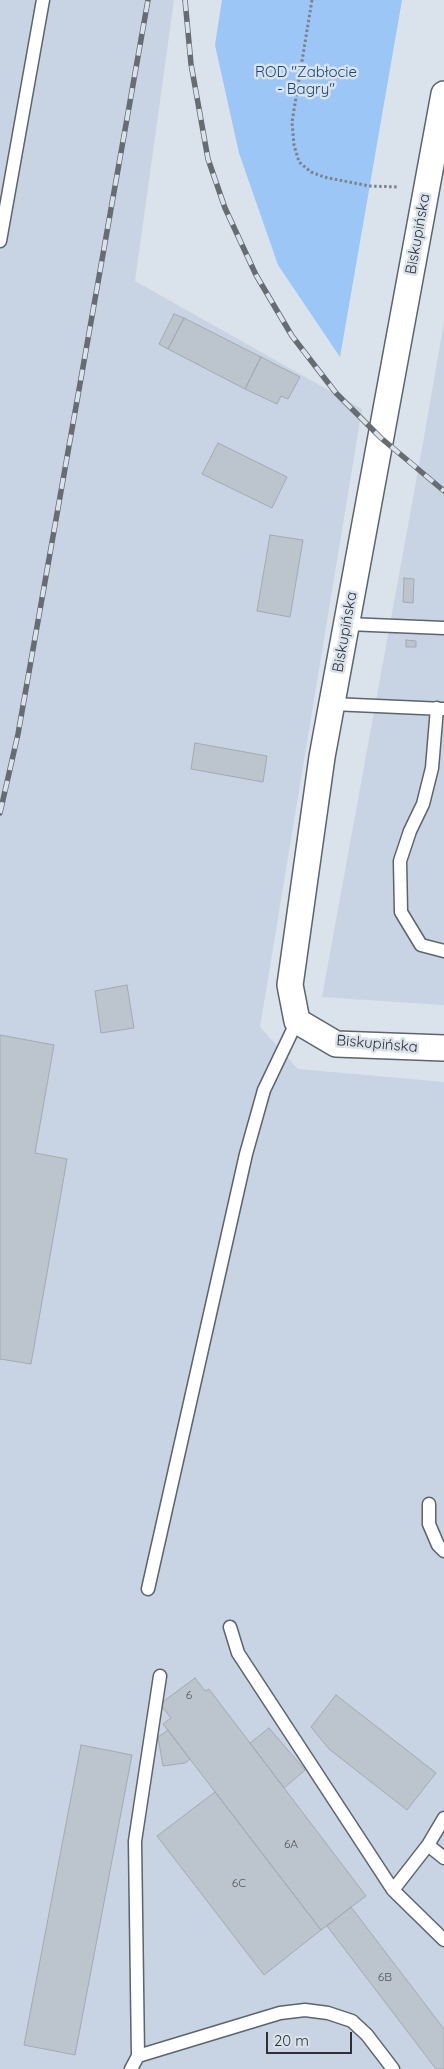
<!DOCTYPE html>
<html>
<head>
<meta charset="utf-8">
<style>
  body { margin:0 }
  #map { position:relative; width:444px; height:2069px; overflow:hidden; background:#dae2ec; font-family:Quicksand,sans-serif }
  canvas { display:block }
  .scale { position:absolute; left:266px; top:2032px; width:86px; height:22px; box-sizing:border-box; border:2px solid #2d3134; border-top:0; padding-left:6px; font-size:15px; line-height:18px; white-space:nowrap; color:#2d3134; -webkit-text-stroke:4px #dae2ec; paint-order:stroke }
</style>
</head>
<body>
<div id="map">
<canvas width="444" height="2069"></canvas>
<div class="scale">20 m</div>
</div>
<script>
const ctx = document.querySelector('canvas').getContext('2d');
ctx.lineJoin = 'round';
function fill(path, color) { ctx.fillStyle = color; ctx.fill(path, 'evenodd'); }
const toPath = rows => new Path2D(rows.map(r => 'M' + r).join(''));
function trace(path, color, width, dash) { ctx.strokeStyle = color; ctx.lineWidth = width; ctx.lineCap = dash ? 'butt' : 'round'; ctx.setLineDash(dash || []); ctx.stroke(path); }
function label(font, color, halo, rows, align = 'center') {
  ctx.font = font + ' Quicksand,sans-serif'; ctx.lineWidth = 5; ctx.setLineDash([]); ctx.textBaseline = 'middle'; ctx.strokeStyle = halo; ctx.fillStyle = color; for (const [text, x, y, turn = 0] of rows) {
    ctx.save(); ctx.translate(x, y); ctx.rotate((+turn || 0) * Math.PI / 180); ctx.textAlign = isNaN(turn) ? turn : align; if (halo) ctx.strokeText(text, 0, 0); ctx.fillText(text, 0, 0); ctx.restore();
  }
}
fill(toPath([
  [0,0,174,0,135,281,362,409,260,1027,298,1069,444,1082,444,2069,0,2069],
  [444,322,444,1005,322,997,423,443]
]), '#c8d4e3');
fill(toPath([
  [222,0,402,0,340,357,278,265,239,153,215,45]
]), '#9bc6f6');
const building = toPath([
  [174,314,184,318,168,349,159,344,174,314],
  [184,318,261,357,245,389,168,349,184,318],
  [261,357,300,377,288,399,281,396,277,404,245,389,261,357],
  [218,443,287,477,272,508,202,474,218,443],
  [270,535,303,540,290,617,257,611,270,535],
  [404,578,414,579,413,603,403,602,404,578],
  [406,640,416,641,416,647,406,647,406,640],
  [195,743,267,756,263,782,191,769,195,743],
  [127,985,134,1028,101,1033,95,991,127,985],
  [0,1035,54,1045,35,1153,67,1159,31,1364,0,1359,0,1035],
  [195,1678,205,1691,209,1689,366,1896,321,1930,163,1724,171,1718,160,1704,195,1678],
  [336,1695,436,1773,407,1810,329,1749,311,1727,336,1695],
  [269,1728,305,1770,284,1788,250,1743,269,1728],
  [168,1730,190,1759,185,1763,163,1766,158,1737,168,1730],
  [81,1745,132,1755,75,2055,24,2045,81,1745],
  [215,1792,321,1930,264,1975,157,1836,215,1792],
  [351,1907,444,2029,444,2069,436,2069,327,1926,351,1907]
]);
fill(building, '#bcc4cd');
trace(building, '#a2aab3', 1);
const service = toPath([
  [0,241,43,0],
  [347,624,444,628],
  [332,704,444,709],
  [437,708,432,768,423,804,410,831,400,861,401,912,421,945,444,951],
  [429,1504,429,1524,438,1545,444,1551],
  [148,1589,246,1154,264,1090,297,1021],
  [230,1627,238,1653,393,1890],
  [444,1818,428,1845,444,1858],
  [428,1845,393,1890,444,1940],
  [138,2056,135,1841,160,1676],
  [131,2069,138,2056,280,2013,305,2010,328,2013,352,2021,367,2035,393,2069]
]);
const minor = toPath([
  [444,94,322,757,290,985,297,1021,336,1044,444,1048]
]);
trace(service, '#5c646c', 15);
trace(minor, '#5c646c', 28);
trace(toPath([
  [312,0,292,122,294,145,299,162,311,172,324,177,369,186,399,187]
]), '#7d8289', 3, [2.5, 2.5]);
trace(service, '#fff', 12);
trace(minor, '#fff', 25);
const rail = toPath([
  [185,0,191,64,208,159,225,208,256,275,292,336,336,393,381,438,444,491],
  [0,813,18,734,148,0]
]);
trace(rail, '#676c71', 5.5);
trace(rail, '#dae2ec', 4, [11]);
label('12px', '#51565a', null, [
  ["6",189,1695],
  ["6A",291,1844],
  ["6C",239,1883],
  ["6B",385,1977]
]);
label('15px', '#13497c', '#dae2ec', [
  ["ROD \"Zabłocie",306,72],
  ["- Bagry\"",306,89]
]);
label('15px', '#2d3134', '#dae2ec', [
  ["Biskupińska",418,234,-80],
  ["Biskupińska",345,632,-80],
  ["Biskupińska",377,1044,5]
]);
</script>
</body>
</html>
